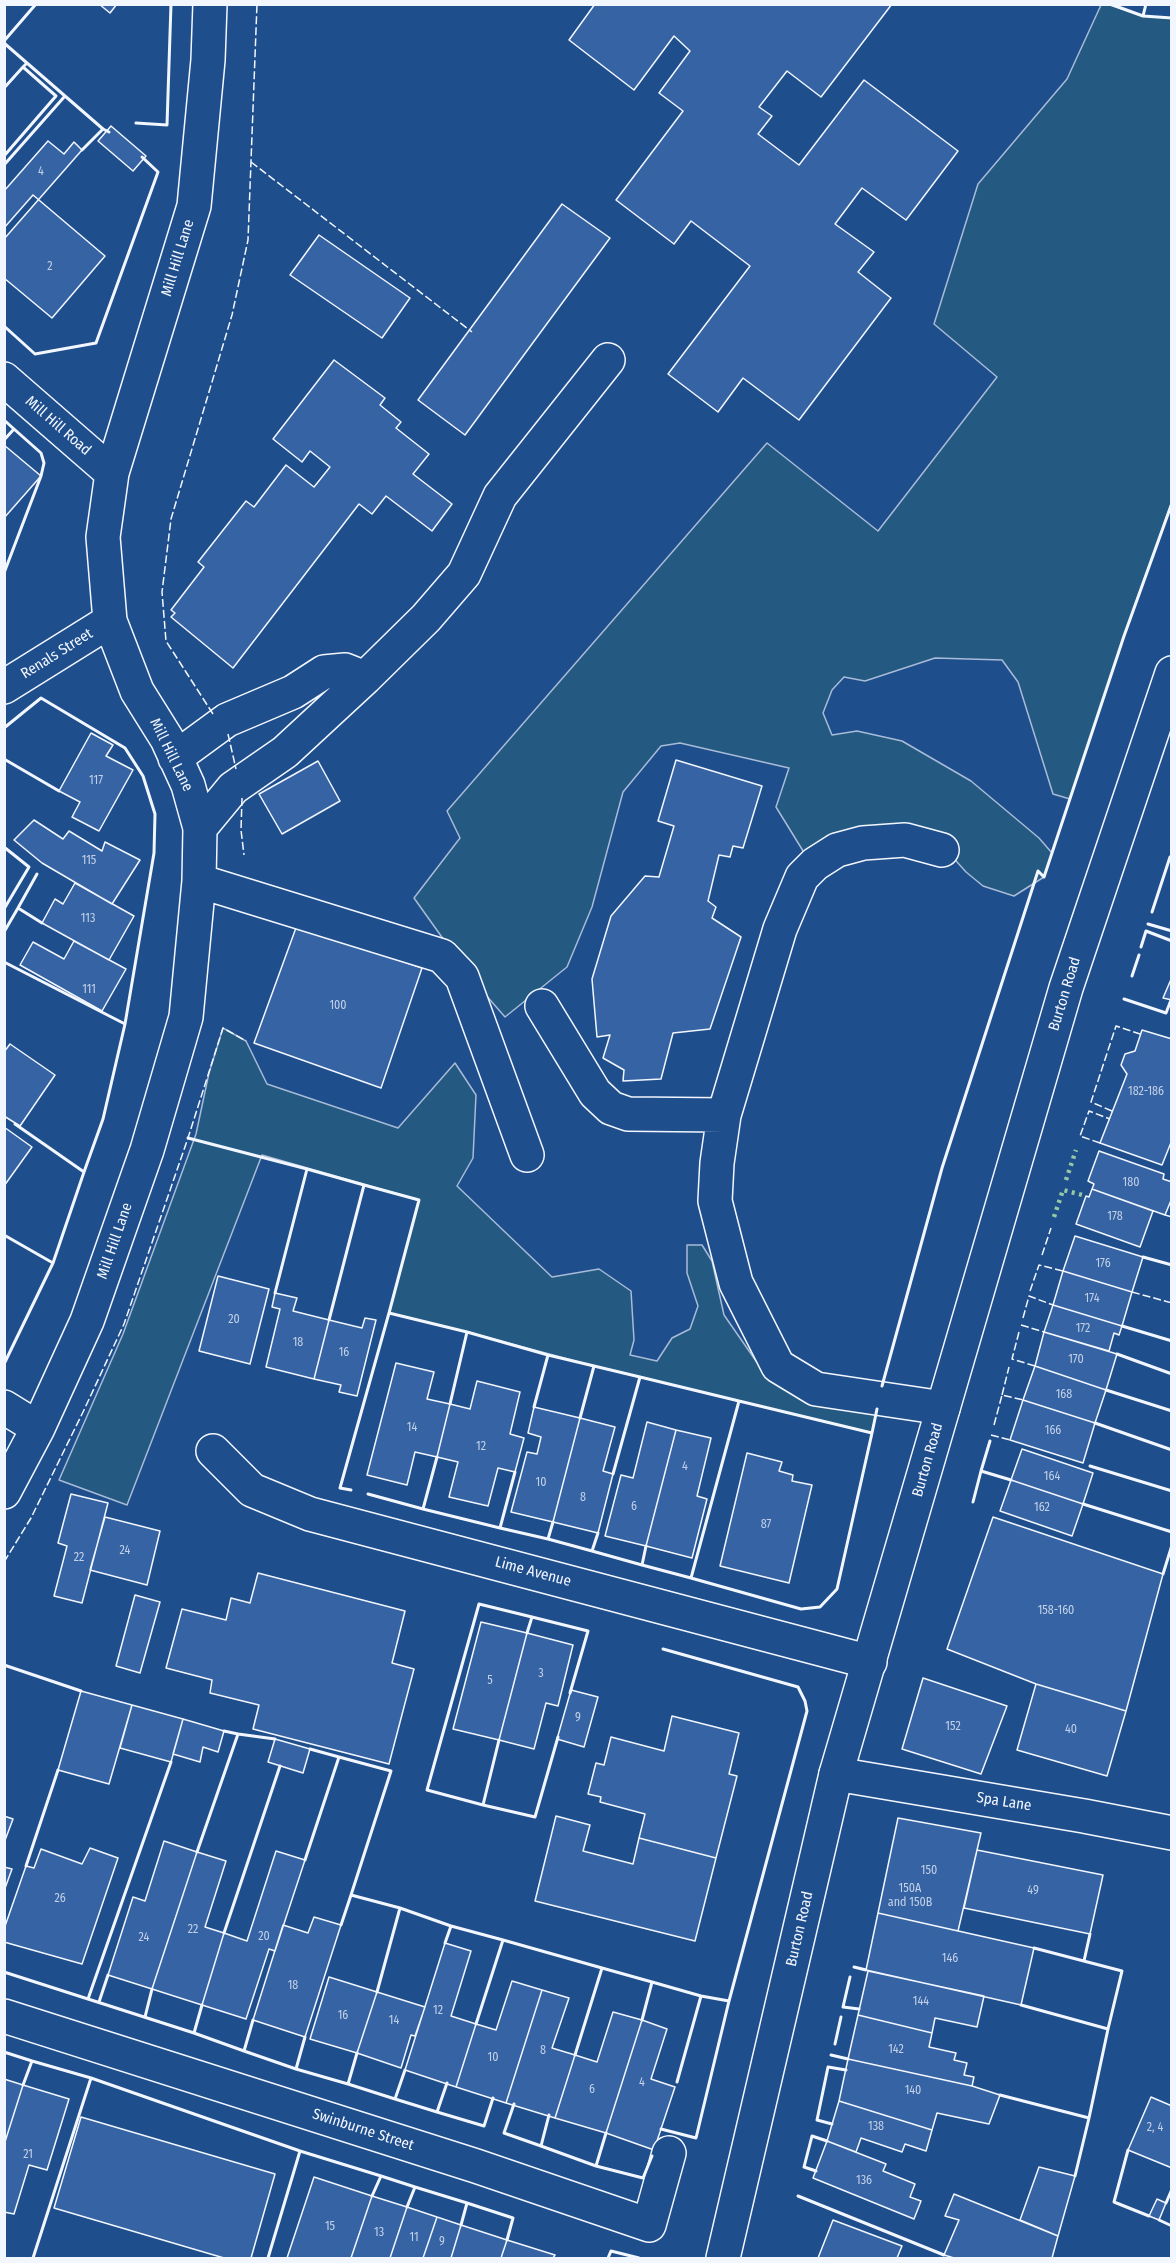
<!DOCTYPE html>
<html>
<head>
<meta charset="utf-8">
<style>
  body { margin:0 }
  #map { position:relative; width:1176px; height:2263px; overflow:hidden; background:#1f4e8c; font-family:"Fira Sans Condensed",sans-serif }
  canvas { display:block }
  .frame { position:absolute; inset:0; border:6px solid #f2f6ff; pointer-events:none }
</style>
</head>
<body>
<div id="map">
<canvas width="1176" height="2263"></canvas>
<div class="frame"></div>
</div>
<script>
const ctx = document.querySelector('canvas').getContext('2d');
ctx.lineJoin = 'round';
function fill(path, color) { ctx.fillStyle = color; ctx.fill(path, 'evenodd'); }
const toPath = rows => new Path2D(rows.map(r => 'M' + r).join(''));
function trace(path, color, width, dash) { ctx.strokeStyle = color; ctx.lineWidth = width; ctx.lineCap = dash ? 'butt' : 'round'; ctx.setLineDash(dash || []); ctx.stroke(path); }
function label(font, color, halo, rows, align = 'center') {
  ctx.font = font + ' "Fira Sans Condensed",sans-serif'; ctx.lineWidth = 4.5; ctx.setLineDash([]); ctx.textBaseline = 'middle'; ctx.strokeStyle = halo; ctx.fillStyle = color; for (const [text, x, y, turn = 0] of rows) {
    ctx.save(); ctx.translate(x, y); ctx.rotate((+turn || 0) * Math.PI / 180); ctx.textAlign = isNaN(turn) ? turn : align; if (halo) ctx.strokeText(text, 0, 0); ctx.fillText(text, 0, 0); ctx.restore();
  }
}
const green = toPath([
  [1101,5,1110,5,1143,16,1171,18,1171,504,1124,636,1070,799,1053,794,1018,682,1002,660,935,658,865,681,844,677,832,690,823,713,832,735,857,731,902,741,971,781,1039,838,1052,853,1044,877,1014,896,983,886,966,872,949,853,808,859,776,807,789,768,680,743,661,746,623,792,592,907,567,967,505,1017,471,978,414,898,460,838,447,811,767,443,878,531,997,377,934,324,978,184,1067,79,1101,5],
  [223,1028,246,1041,267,1084,398,1128,455,1063,476,1095,473,1158,457,1186,552,1277,599,1269,631,1291,634,1340,630,1355,657,1361,672,1338,690,1329,698,1306,687,1273,687,1245,702,1245,712,1261,724,1315,756,1361,781,1387,876,1413,872,1433,594,1366,467,1332,389,1313,419,1200,262,1155,127,1505,59,1480,123,1334,196,1134,209,1073,223,1028]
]);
fill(green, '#245a82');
trace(green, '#a8bbd7', 1.5);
const building = toPath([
  [99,4,117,4,110,13,99,4],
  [595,4,892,4,821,97,787,71,759,107,772,116,758,134,799,165,864,80,958,151,906,220,862,188,835,224,874,252,858,272,891,298,799,420,743,378,718,412,668,374,750,266,691,221,674,244,616,200,683,111,659,93,690,51,674,36,634,90,569,40,595,4],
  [111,126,146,156,133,171,98,141,111,126],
  [48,141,64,154,74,142,82,150,4,239,4,191,48,141],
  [33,195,105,256,52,318,4,278,4,228,33,195],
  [562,204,610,238,465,435,418,400,562,204],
  [319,235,410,298,382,338,290,275,319,235],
  [334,360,385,398,380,405,401,422,396,428,429,454,413,474,452,504,432,531,386,496,372,514,359,504,233,668,171,617,175,613,171,610,204,567,198,562,246,501,254,507,286,465,314,487,330,467,310,451,302,462,273,439,334,360],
  [4,445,41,476,4,518,4,445],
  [91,733,113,745,106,756,133,770,99,831,72,817,80,802,59,791,91,733],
  [676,760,762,786,743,848,733,846,730,857,719,855,708,901,716,907,712,918,741,937,710,1029,673,1033,661,1079,623,1081,624,1070,603,1058,610,1035,597,1037,592,979,611,916,645,876,659,877,674,826,658,821,676,760],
  [318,761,340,801,282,834,259,794,318,761],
  [34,820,63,839,69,831,102,851,105,842,140,860,112,904,42,863,14,840,34,820],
  [75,883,134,916,109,960,42,923,55,899,63,904,75,883],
  [297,925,422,968,381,1088,254,1043,297,925],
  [74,941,126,969,102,1011,20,965,33,942,64,959,74,941],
  [1172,977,1172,1000,1163,998,1172,977],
  [1142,1030,1172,1039,1172,1140,1162,1165,1100,1143,1127,1074,1121,1065,1125,1054,1135,1051,1142,1030],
  [10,1044,55,1075,20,1126,4,1116,4,1052,10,1044],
  [4,1127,32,1147,4,1186,4,1127],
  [1099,1151,1164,1174,1163,1179,1172,1182,1172,1198,1165,1215,1092,1189,1094,1184,1088,1181,1099,1151],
  [1092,1189,1153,1211,1140,1247,1076,1224,1086,1196,1089,1197,1092,1189],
  [1075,1236,1143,1257,1132,1292,1063,1271,1075,1236],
  [1063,1271,1132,1292,1122,1326,1053,1305,1063,1271],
  [218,1276,269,1289,250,1364,199,1351,218,1276],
  [275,1293,297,1298,293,1311,329,1320,314,1379,266,1367,280,1309,272,1307,275,1293],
  [1053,1305,1122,1326,1119,1335,1114,1333,1109,1351,1044,1332,1053,1305],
  [365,1318,376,1320,357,1396,339,1392,341,1385,314,1379,329,1320,362,1328,365,1318],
  [1044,1332,1117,1354,1106,1390,1035,1366,1044,1332],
  [396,1363,434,1372,427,1399,450,1404,437,1457,415,1452,407,1485,367,1475,396,1363],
  [1035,1366,1106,1390,1095,1423,1023,1400,1035,1366],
  [477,1381,520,1392,510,1434,524,1438,515,1472,498,1468,488,1506,449,1497,458,1462,437,1457,450,1404,470,1409,477,1381],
  [1023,1400,1095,1423,1083,1463,1010,1440,1023,1400],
  [534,1407,580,1418,553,1522,511,1512,527,1452,537,1454,541,1437,528,1433,534,1407],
  [580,1418,615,1427,603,1471,613,1474,598,1533,553,1522,580,1418],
  [647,1422,676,1430,646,1546,605,1536,621,1475,633,1478,647,1422],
  [676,1430,711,1438,697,1496,707,1499,692,1558,646,1546,676,1430],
  [1022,1449,1093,1473,1083,1504,1011,1480,1022,1449],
  [747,1453,782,1462,779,1471,793,1475,792,1481,812,1485,789,1583,720,1566,747,1453],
  [1011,1480,1083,1504,1072,1536,1000,1511,1011,1480],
  [71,1494,108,1503,82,1603,54,1596,67,1546,58,1543,71,1494],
  [105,1517,160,1531,147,1585,90,1570,105,1517],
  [993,1517,1163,1574,1126,1711,1036,1684,947,1649,993,1517],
  [258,1573,405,1611,392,1663,414,1669,389,1764,253,1729,259,1705,210,1693,212,1680,166,1668,182,1609,226,1620,231,1598,250,1603,258,1573],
  [135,1595,160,1602,140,1673,116,1666,135,1595],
  [481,1622,527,1633,499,1740,453,1729,481,1622],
  [527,1633,573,1645,558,1706,546,1703,534,1749,499,1740,527,1633],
  [923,1678,1007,1706,981,1774,902,1749,923,1678],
  [1036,1684,1126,1711,1107,1776,1017,1750,1036,1684],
  [571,1690,598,1697,584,1747,557,1739,571,1690],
  [81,1691,132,1705,109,1784,58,1770,81,1691],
  [132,1705,183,1719,171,1762,120,1748,132,1705],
  [672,1716,739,1733,729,1774,737,1776,716,1858,639,1838,645,1814,600,1802,601,1797,588,1794,596,1763,604,1765,611,1737,664,1751,672,1716],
  [183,1719,224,1731,218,1752,203,1747,200,1762,173,1754,183,1719],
  [275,1739,310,1749,303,1773,268,1762,275,1739],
  [4,1816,13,1819,4,1843,4,1816],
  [556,1816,590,1825,583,1851,633,1864,639,1838,716,1858,695,1941,535,1901,556,1816],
  [898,1818,981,1833,958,1931,878,1913,898,1818],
  [164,1841,197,1852,152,1989,108,1975,133,1897,145,1901,164,1841],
  [90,1848,118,1858,82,1964,4,1942,4,1929,26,1866,34,1868,41,1849,82,1864,90,1848],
  [977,1850,1103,1875,1090,1934,964,1908,977,1850],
  [276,1851,305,1860,275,1951,269,1949,246,2019,202,2005,224,1933,247,1941,276,1851],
  [197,1852,226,1861,205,1927,224,1933,202,2005,152,1989,197,1852],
  [4,1867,12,1869,4,1891,4,1867],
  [878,1913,1034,1948,1021,2005,866,1970,878,1913],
  [314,1917,341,1925,305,2037,253,2020,283,1925,308,1933,314,1917],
  [445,1943,471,1951,451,2016,476,2024,456,2087,405,2070,445,1943],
  [868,1971,984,1996,977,2027,935,2018,932,2033,858,2015,868,1971],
  [329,1977,377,1992,357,2053,310,2039,329,1977],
  [512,1981,542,1990,506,2103,456,2087,476,2024,496,2030,512,1981],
  [542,1990,569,1998,552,2048,575,2055,555,2118,506,2103,542,1990],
  [377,1992,425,2007,415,2036,411,2035,401,2068,357,2053,377,1992],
  [613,2012,642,2020,606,2133,555,2118,575,2055,597,2062,613,2012],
  [858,2015,932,2033,929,2047,956,2053,954,2060,967,2063,964,2075,974,2077,972,2086,848,2059,858,2015],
  [642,2020,667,2029,651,2079,675,2087,654,2150,606,2133,642,2020],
  [848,2059,972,2086,1000,2095,989,2124,937,2113,932,2130,839,2101,848,2059],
  [4,2079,23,2085,4,2145,4,2079],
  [23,2085,69,2099,47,2170,29,2165,14,2214,4,2212,4,2145,23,2085],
  [1151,2097,1172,2106,1172,2168,1128,2150,1151,2097],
  [839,2101,932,2130,926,2151,905,2144,902,2152,861,2138,856,2152,827,2141,839,2101],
  [81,2117,275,2174,251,2258,224,2258,54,2208,81,2117],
  [827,2141,886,2164,883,2171,915,2184,910,2197,921,2201,914,2219,813,2178,827,2141],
  [1039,2167,1075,2176,1058,2236,1020,2220,1039,2167],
  [314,2177,372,2196,351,2258,287,2258,314,2177],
  [954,2194,1058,2236,1052,2258,954,2258,944,2255,959,2220,945,2216,954,2194],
  [372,2196,407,2207,390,2258,351,2258,372,2196],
  [1157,2199,1166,2203,1159,2220,1149,2216,1157,2199],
  [407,2207,437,2217,423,2258,390,2258,407,2207],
  [437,2217,461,2225,451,2258,423,2258,437,2217],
  [833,2220,902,2246,897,2258,818,2258,833,2220],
  [461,2225,507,2240,501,2258,451,2258,461,2225],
  [507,2240,555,2255,553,2258,501,2258,507,2240]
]);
fill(building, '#3563a3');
trace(building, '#f2f6ff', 1.5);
const minor = toPath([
  [4,379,112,473],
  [4,687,110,621],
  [175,758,227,720,293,692,324,672,345,670,365,678],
  [200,828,233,788,285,752,365,678,426,618,464,574,500,496,608,360],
  [942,850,905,840,863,843,837,850,815,864,802,877,780,929,724,1115,717,1163,715,1201,736,1283,778,1366,816,1389,943,1408],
  [199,881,442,956,462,977,527,1155],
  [542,1006,595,1093,611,1108,628,1114,724,1115],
  [4,1407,38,1428],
  [213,1451,252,1490,310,1514,870,1662],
  [4,1492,38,1428,87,1321,147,1150,186,1017,199,881,200,828,188,785,167,739,137,691,110,621,103,537,112,473,194,206,208,60,210,4],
  [836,1774,1084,1816,1172,1833],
  [4,2016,476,2166,649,2225,669,2153]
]);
const major = toPath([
  [723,2258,836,1774,1066,988,1172,673]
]);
trace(minor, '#f2f6ff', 36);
trace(major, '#f2f6ff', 36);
trace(minor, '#1f4e8c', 33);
trace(major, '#1f4e8c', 33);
trace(toPath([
  [1066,1180,1076,1150],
  [1054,1217,1063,1190,1086,1196]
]), '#97c8a6', 4.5, [3, 4.5]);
trace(toPath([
  [251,162,472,332],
  [213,714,166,641,162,592,171,519,232,315,248,240,257,4],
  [228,734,236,769],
  [242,798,241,830,244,855],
  [1112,1111,1091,1102,1116,1026,1140,1034],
  [1100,1143,1080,1136,1089,1111,1110,1119],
  [1165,1215,1172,1217],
  [1042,1255,1051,1228],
  [1030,1291,1039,1265,1063,1271],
  [1132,1292,1172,1303],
  [1023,1318,1029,1296,1053,1305],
  [1021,1325,1044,1332],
  [1019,1332,1012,1359,1035,1366],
  [1002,1395,1009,1367],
  [994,1425,1002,1395,1023,1400],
  [991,1435,1010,1440],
  [4,1562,31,1518,84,1410,124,1324,188,1138,223,1028,246,1041]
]), '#f2f6ff', 1.5, [8, 3]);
trace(toPath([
  [1110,4,1143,16,1146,4],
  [1143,16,1172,18],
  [4,41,36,4],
  [4,43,27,63],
  [23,67,27,63,65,96],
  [4,88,23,67,56,96,4,156],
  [136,123,167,125,171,4],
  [82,150,103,129,109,132],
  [4,165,65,96,103,129],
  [4,326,35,354,96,343,158,172,142,157],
  [4,420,14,429],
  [4,440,14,429,41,453,44,463,41,476,4,573],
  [4,728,41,698,125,748,143,776,155,814,154,853,125,1024],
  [4,759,59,791],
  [4,847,29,867,4,909],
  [18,908,37,874],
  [1152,912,1170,857],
  [1148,924,1172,931],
  [4,932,18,908,42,923],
  [1141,947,1146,931,1172,941],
  [4,962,125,1024,103,1119,84,1172],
  [1132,976,1139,955],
  [1124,999,1166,1013,1171,1000],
  [15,1124,84,1172,53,1263],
  [188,1138,307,1169],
  [4,1235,53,1263,5,1362],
  [1143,1257,1172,1265],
  [275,1293,307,1169,364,1185],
  [329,1320,364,1185,419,1200,389,1313],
  [1122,1326,1172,1341],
  [1117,1354,1172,1374],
  [640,1377,739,1401,691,1578,642,1565],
  [882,1386,942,1168,1038,871,1044,877,1124,636,1172,503],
  [1106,1390,1172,1411],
  [450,1404,467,1332,548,1355],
  [534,1407,548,1355,594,1366],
  [580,1418,594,1366,640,1377,613,1474],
  [1095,1423,1172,1450],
  [872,1433,877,1409],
  [1090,1466,1172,1491],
  [981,1471,990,1441],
  [351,1490,340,1488,389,1313,467,1332],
  [368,1494,423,1509,437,1457],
  [973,1502,981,1471,1011,1480],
  [1083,1504,1172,1532],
  [423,1509,500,1528,515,1472],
  [500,1528,548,1539,553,1522],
  [548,1539,592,1551,598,1533],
  [592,1551,642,1565,646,1546],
  [1163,1574,1172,1545],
  [691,1578,801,1609,820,1607,837,1589,872,1433,739,1401],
  [532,1617,588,1631,570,1693],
  [663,1649,798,1687,805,1701,807,1711,729,2001],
  [4,1665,81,1691],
  [224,1731,238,1734],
  [499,1740,483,1805,427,1790,479,1604,532,1617,527,1633],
  [310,1749,339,1757],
  [483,1805,535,1817,558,1737],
  [197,1852,238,1734,275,1739],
  [305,1860,339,1757,391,1771,351,1895],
  [26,1866,58,1770],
  [341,1925,351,1895,400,1908],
  [224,1933,280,1766],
  [445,1943,451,1926,503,1940],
  [1034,1948,1122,1971,1108,2029],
  [1084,1961,1090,1934],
  [854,1967,866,1970],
  [4,1972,88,1999,171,1762],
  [850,1977,843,2007,859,2009],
  [377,1992,400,1908,451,1926],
  [88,1999,194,2033],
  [99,2002,108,1975],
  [202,2005,194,2033,244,2051],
  [1021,2005,1108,2029,1089,2118],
  [145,2017,152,1989],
  [253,2020,244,2051,296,2069],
  [642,2020,652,1982,701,1996],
  [476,2024,503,1940,602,1968],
  [305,2037,296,2069,348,2084,357,2053],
  [835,2044,841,2017],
  [4,2052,32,2061,23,2085],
  [575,2055,602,1968,652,1982],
  [831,2055,848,2059],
  [32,2061,91,2078,33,2258],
  [91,2078,300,2151,381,2176,372,2196],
  [348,2084,395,2099,405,2070],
  [1000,2095,1089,2118,1075,2176],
  [395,2099,437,2112,447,2083],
  [514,2104,504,2133,541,2146,549,2115],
  [437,2112,484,2126,493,2098],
  [832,2124,817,2120,828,2067,846,2070],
  [661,2129,696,2138,729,2001,701,1996,677,2082],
  [541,2146,596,2166,606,2133],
  [1128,2150,1114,2202,1149,2216],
  [596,2166,643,2178,652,2156],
  [816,2171,804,2167,812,2136,827,2141],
  [381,2176,415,2187,407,2207],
  [415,2187,467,2203,461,2225],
  [798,2196,944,2255],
  [467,2203,513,2218,507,2240],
  [1166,2203,1172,2189],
  [1159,2220,1172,2226],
  [268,2258,300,2151],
  [608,2258,611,2251,639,2258]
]), '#f2f6ff', 3);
label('12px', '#c3d1e8', null, [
  ["4",41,172],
  ["2",50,267],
  ["117",96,781],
  ["115",89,861],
  ["113",88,919],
  ["111",89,990],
  ["100",338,1006],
  ["182-186",1146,1092],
  ["180",1131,1183],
  ["178",1115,1217],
  ["176",1103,1264],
  ["174",1092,1299],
  ["20",234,1320],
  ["172",1083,1329],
  ["18",298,1343],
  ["16",344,1353],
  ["170",1076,1360],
  ["168",1064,1395],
  ["14",412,1428],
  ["166",1053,1431],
  ["12",481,1447],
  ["4",685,1467],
  ["164",1052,1477],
  ["10",541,1483],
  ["8",583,1498],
  ["6",634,1507],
  ["162",1042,1508],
  ["87",766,1525],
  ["24",125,1551],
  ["22",79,1558],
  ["158-160",1056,1611],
  ["3",541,1674],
  ["5",490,1681],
  ["9",578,1718],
  ["152",953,1727],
  ["40",1071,1730],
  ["150",929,1871],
  ["150A",910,1889],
  ["and 150B",910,1903],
  ["49",1033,1891],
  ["26",60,1899],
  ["22",193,1930],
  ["20",264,1937],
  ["24",144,1938],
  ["146",950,1959],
  ["18",293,1986],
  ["144",921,2002],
  ["12",438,2011],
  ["16",343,2016],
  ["14",394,2021],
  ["142",896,2050],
  ["8",543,2051],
  ["10",493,2058],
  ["4",642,2083],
  ["6",592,2090],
  ["140",913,2091],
  ["138",876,2127],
  ["2, 4",1155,2128],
  ["21",28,2155],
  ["136",864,2181],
  ["15",330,2227],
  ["13",379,2233],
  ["11",414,2238],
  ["9",442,2242]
]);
label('15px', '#f2f6ff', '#1f4e8c', [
  ["Mill Hill Lane",178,258,-73],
  ["Mill Hill Road",58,426,41],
  ["Renals Street",57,654,-32],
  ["Mill Hill Lane",171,755,64],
  ["Burton Road",1065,994,-73],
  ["Mill Hill Lane",115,1241,-71],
  ["Burton Road",928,1460,-74],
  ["Lime Avenue",533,1572,15],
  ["Spa Lane",1004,1802,9],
  ["Burton Road",800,1929,-77],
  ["Swinburne Street",363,2130,18]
]);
</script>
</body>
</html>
